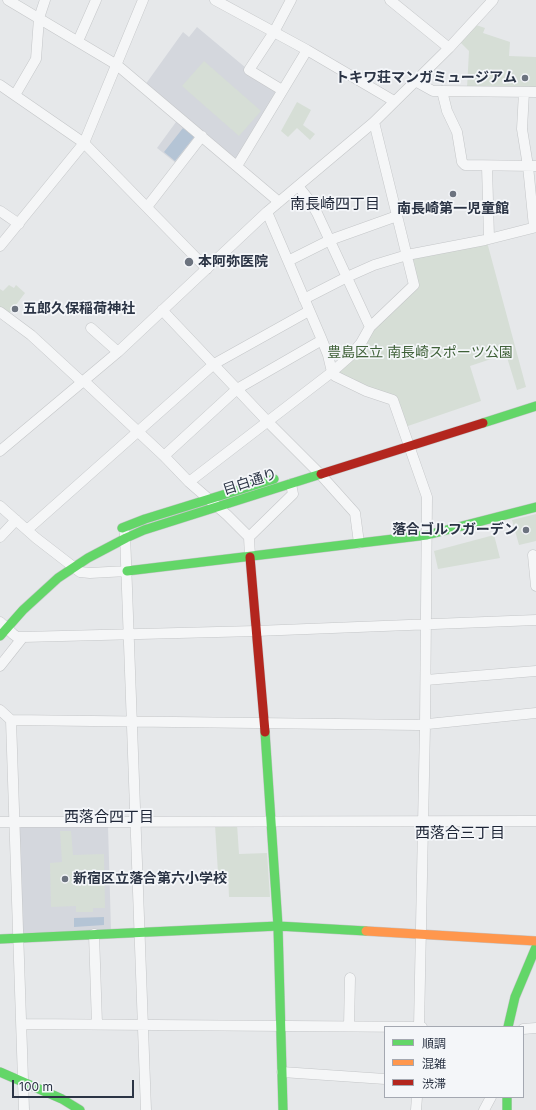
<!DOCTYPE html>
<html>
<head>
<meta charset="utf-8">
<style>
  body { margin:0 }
  #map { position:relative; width:536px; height:1110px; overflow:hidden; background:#e6e8ea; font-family:Inter,"Noto Sans JP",sans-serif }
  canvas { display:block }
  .legend { position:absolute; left:384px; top:1026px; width:140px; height:72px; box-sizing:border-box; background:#f4f6f9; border:1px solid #a4a8b1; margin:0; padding:5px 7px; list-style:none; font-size:12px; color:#2b3445 }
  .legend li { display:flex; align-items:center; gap:8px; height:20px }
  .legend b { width:20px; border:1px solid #a4a8b1 }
  .scale { position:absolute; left:12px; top:1080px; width:122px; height:18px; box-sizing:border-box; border:2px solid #2b3445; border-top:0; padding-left:5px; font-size:12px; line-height:14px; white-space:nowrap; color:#2b3445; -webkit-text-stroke:3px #f4f6f9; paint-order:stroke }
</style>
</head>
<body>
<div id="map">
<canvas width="536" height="1110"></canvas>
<ul class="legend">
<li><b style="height:5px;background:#63d668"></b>順調</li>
<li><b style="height:5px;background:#ff974d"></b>混雑</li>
<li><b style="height:5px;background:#b3261e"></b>渋滞</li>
</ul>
<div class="scale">100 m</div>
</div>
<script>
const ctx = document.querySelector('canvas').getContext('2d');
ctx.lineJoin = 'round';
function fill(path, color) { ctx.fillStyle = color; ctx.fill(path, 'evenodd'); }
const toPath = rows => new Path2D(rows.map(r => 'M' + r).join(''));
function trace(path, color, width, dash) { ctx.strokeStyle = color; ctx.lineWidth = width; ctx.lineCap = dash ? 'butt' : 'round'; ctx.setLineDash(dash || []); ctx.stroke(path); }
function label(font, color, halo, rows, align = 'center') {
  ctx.font = font + ' Inter,"Noto Sans JP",sans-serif'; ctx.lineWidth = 3.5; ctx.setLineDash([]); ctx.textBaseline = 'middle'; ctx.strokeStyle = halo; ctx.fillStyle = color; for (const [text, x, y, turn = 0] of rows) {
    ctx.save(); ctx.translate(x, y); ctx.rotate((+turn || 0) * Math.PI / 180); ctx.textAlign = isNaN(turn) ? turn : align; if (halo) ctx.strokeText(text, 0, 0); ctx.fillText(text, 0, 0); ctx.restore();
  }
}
fill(toPath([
  [197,27,246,68,244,72,277,91,236,161,145,85,183,32,189,37],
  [176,122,180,122,199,137,177,164,157,148],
  [22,826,108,826,111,930,22,933,19,829]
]), '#d4d7dd');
fill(toPath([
  [476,25,485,28,483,33,510,42,509,56,536,57,536,90,467,88,469,51,460,42],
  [204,61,261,111,239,136,182,86],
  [297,102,311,110,303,125,315,134,310,140,297,128,288,137,281,131],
  [487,242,526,387,517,390,506,354,470,366,481,401,405,427,394,398,365,388,336,371,374,325,416,286,411,260,413,257],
  [9,285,14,288,16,285,25,293,9,314,0,308,0,289,3,291],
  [536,514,536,541,519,545,512,520],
  [494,535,500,558,438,569,434,551],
  [237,824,239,854,267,853,270,897,229,897,228,873,218,873,215,825],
  [60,831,71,831,73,855,104,854,105,908,93,908,93,912,76,912,76,906,51,907,50,863,62,862]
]), '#d6ded6');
fill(toPath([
  [183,128,194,137,175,161,164,152],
  [104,917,104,925,74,927,74,918]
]), '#b4c4d5');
const street = toPath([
  [8,0,117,65,279,202],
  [215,0,307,50,394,101],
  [390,0,449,48],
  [78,41,96,0],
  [415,81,433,91,442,91,536,92],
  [0,85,84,143,207,269],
  [282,90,249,70,274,32,291,0],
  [442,91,447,111,457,132,462,162,465,165,536,166],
  [524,92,522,129,528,166,534,227],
  [15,95,36,59,39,18,45,0],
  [237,166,307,50],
  [487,166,489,238],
  [298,186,310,201,317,213,370,327],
  [147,207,202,136],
  [0,211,19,224],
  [267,212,322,340,328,355,332,372,335,376,366,391,393,400,427,497,425,725,419,1027],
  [0,246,84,143,143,0],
  [288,261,330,240,397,216],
  [304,299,347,277,374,265,407,255,485,240,536,227],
  [162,310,268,422,320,474,355,513,359,543],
  [0,312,31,335,82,382],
  [91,328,118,352],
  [84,381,164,456,189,482,227,515,249,537,250,557],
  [0,451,118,352,267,212,374,122,449,48,493,0],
  [164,456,237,389,322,340],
  [189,482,332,372,349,357,361,343,370,327,414,285,374,122],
  [0,506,36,538,80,572,90,573,127,571],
  [27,530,214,364,309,311],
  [125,534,146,1110],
  [0,537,16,520],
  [249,537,293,494,291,484],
  [533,555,536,586],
  [0,622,13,634,17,637,23,637,256,631,536,620],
  [0,666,23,637],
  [426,680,536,671],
  [0,710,11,720,24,1110],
  [11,720,418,725,536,713],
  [0,822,536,821],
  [94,934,97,1024],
  [22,1024,422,1027],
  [349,1026,350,978],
  [523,1029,536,1028],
  [282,1072,385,1079],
  [416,1110,417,1097],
  [484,1110,491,1097]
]);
const fast = toPath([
  [483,423,536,406],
  [122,528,145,519,274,479],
  [127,571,427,535,536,507],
  [0,636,23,610,58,578,88,558,126,538,144,530,321,474],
  [265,732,278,926,283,1110],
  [0,939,278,926,366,931],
  [508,1027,515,997,536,947],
  [0,1072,62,1099,80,1110],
  [507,1097,507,1110]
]);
const slow = toPath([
  [366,931,536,941]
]);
const jam = toPath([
  [321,474,483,423],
  [250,557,265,732]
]);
trace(street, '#c4c6c8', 11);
trace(fast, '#c4c6c8', 10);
trace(slow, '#c4c6c8', 10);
trace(jam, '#c4c6c8', 10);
trace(street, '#f5f6f7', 10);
trace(fast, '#63d668', 9);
trace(slow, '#ff974d', 9);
trace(jam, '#b3261e', 9);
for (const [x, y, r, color] of [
  [525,78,4,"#6c737f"],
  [453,194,4,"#6c737f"],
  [189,262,5,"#6c737f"],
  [15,309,4,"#6c737f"],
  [526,530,4,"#6c737f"],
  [65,879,4,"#6c737f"]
]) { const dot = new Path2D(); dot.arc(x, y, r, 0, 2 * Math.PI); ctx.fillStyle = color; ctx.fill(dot); trace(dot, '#f4f6f9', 1.5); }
label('bold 14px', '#2b3445', '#f4f6f9', [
  ["トキワ荘マンガミュージアム",517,78,"right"],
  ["南長崎第一児童館",453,209,"center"],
  ["本阿弥医院",198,262],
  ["五郎久保稲荷神社",23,309],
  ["落合ゴルフガーデン",518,530,"right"],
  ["新宿区立落合第六小学校",73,879]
], 'left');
label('14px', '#3f6138', '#f4f6f9', [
  ["豊島区立 南長崎スポーツ公園",420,353]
]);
label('14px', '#2b3445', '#f4f6f9', [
  ["目白通り",250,482,-18]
]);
label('15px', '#1d2536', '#f4f6f9', [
  ["南長崎四丁目",335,204],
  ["西落合四丁目",109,817],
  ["西落合三丁目",460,833]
]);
</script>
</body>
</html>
